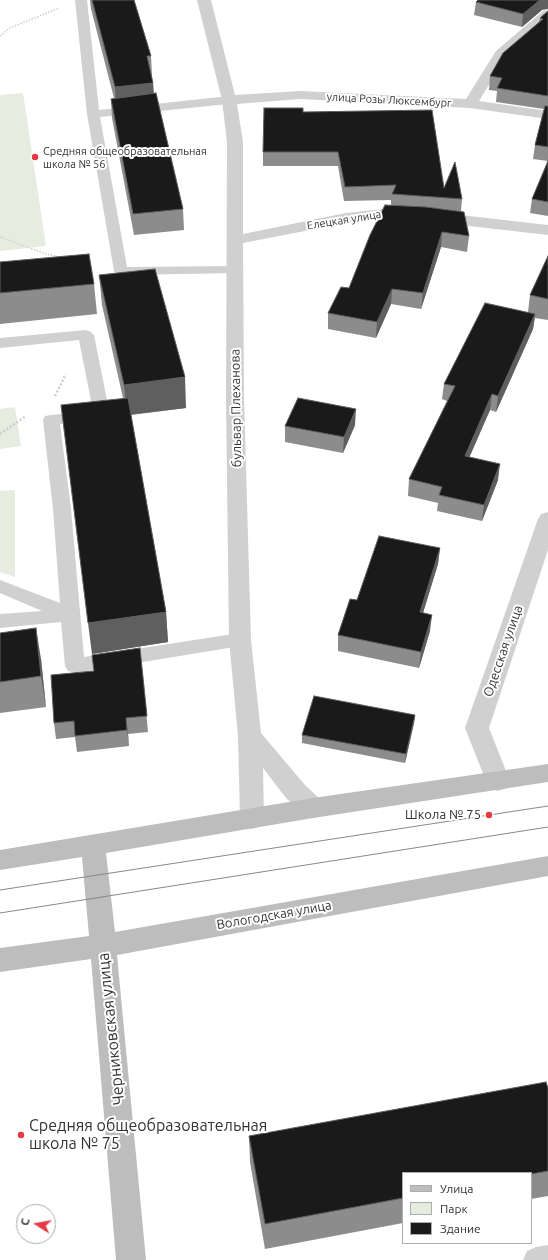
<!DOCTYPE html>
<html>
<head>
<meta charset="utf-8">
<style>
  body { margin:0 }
  #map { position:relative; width:548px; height:1260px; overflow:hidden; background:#fff; font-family:Ubuntu,sans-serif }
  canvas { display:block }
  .legend { position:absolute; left:402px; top:1172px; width:130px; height:72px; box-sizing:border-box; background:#fff; border:1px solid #adadad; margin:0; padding:5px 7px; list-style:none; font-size:12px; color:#333 }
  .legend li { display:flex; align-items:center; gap:8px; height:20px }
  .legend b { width:20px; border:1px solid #adadad }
  .north { position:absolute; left:16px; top:1204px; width:40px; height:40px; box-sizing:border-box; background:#fff; border:1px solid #adadad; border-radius:50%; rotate:281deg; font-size:11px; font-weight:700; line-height:16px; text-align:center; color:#333 }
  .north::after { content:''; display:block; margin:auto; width:14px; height:18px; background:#e63946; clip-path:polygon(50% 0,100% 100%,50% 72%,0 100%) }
</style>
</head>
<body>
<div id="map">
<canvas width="548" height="1260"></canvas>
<ul class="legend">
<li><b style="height:5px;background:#bdbdbd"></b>Улица</li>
<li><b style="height:11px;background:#e6ecdf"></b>Парк</li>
<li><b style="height:11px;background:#1a1a1a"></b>Здание</li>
</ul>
<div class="north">С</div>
</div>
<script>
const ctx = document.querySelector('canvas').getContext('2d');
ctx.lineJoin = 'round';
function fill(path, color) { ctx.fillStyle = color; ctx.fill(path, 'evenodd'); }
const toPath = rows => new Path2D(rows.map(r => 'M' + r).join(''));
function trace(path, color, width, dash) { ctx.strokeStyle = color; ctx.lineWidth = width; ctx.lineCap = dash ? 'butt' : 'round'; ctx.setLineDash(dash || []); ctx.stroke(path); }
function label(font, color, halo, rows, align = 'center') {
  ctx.font = font + ' Ubuntu,sans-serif'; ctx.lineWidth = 4; ctx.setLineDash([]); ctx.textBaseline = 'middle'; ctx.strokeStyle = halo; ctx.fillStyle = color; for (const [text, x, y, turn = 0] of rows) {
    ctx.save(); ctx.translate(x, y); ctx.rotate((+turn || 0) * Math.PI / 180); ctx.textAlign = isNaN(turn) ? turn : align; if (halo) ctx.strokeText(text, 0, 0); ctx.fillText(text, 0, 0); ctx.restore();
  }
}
fill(toPath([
  [23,93,46,246,0,251,0,95],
  [15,407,21,446,0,449,0,409],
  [15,490,15,577,0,572,0,491]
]), '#e6ecdf');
trace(toPath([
  [0,36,10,28,59,8],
  [0,237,46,254,60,257]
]), '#cdcdcd', 1.5, [1.5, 1.5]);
trace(toPath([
  [55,396,66,374],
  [0,434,26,416]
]), '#cdcdcd', 2.5, [2, 2]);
fill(toPath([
  [75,0,87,0,99,110,229,96,233,97,235,100,233,103,229,104,100,117,127,267,236,266,241,267,243,270,241,273,121,275,116,274,114,271,87,114,75,0],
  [86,330,91,332,94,335,110,415,108,419,102,420,60,424,71,509,84,657,240,633,247,635,250,640,247,645,75,673,68,671,65,666,61,622,0,628,0,614,42,611,0,593,0,580,60,603,53,509,43,420,45,416,51,415,93,411,79,340,0,348,0,338,86,330],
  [548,1245,548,1260,523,1260,527,1251,536,1247,548,1245]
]), '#d0d0d0');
fill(toPath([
  [197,0,211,0,235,95,300,91,466,99,496,51,543,11,548,10,548,21,506,57,479,101,548,111,548,119,470,108,300,99,237,104,243,142,243,234,346,213,384,209,425,211,548,225,548,235,425,221,384,219,346,223,243,243,244,398,251,640,261,733,304,784,322,801,325,808,322,815,313,818,304,815,286,798,263,768,264,819,261,826,252,829,243,826,240,819,238,736,229,640,226,398,227,142,222,100,197,0],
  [548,512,548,550,489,728,510,781,507,788,498,791,489,788,486,781,465,728,538,519,541,514,548,512]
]), '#d0d0d0');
fill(toPath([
  [548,764,548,782,313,818,106,853,115,932,548,856,548,876,117,955,146,1260,116,1260,91,959,0,972,0,948,89,936,82,857,0,870,0,850,313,798,548,764]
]), '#bdbdbd');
trace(toPath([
  [0,890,548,806],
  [0,913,548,827]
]), '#888', 1);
fill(toPath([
  [90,0,134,0,151,56,152,75,151,75,153,83,154,93,183,209,184,230,134,235,112,118,111,99,114,98,91,9],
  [476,2,542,10,522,27,474,15],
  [548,11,548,216,530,213,532,199,548,161,533,159,535,145,544,109,496,102,497,91,489,90,490,76,539,22,540,18],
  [303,112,444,188,462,199,461,211,469,236,467,252,441,247,421,309,391,304,376,338,328,329,328,313,349,288,391,206,391,200,344,201,338,166,263,166,263,152],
  [548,256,548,320,535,318,533,329,496,412,490,410,469,457,498,480,482,521,437,511,438,503,408,496,409,479,447,401,442,399,444,384,528,312,530,295],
  [0,262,94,284,97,314,0,324],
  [99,275,186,408,131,415,166,612,168,642,92,654,123,398,102,305],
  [355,425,343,453,285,442,285,426],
  [440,548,438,564,423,613,430,631,419,668,338,651,338,635,357,600],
  [0,633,41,659,46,707,0,713],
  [140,648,148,732,128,734,129,746,77,752,75,737,56,739,54,723,94,671],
  [415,715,414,723,405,763,302,743,302,735],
  [548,1088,548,1196,531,1199,531,1173,403,1173,403,1223,265,1249,250,1162,249,1136]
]), '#8c8c8c');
fill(toPath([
  [540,0,548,0,548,9,542,10,522,27,523,14],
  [153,83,154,103,116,107,115,87],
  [442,232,441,247,421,309,423,293],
  [392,289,391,304,376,338,377,322],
  [535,314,533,329,496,412,498,396],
  [185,377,186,408,127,415,124,385],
  [492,394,490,410,463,472,465,456],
  [356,409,355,425,343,453,344,437],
  [500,464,498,480,482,521,484,505],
  [440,548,438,564,418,629,420,612],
  [166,612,168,642,92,654,88,623],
  [432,615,430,631,419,668,421,652],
  [36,628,41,659,46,707,41,676],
  [415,715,414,723,405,763,406,754],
  [126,718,128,734,129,746,127,730]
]), '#5f5f5f');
const building = toPath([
  [92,0,134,0,151,56,147,56,153,83,115,87,92,0],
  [478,0,540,0,523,14,476,2,478,0],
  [548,11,548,96,497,88,502,78,490,76,503,53,543,19,540,18,548,11],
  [156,93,183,209,133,214,111,99,156,93],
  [545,106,548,106,548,147,535,145,545,106],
  [264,108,303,108,303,112,432,110,444,188,455,162,462,199,392,194,396,185,345,187,338,152,263,152,264,108],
  [548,161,548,202,532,199,548,161],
  [385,205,426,207,464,212,469,236,442,232,423,293,392,289,377,322,328,313,341,287,349,288,370,235,385,205],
  [89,254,94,284,0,293,0,262,89,254],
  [548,256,548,299,530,295,548,256],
  [155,269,185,377,124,385,99,275,155,269],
  [485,303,535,314,498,396,492,394,465,456,500,464,484,505,439,495,442,487,409,479,455,386,444,384,485,303],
  [128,398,166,612,88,623,61,405,128,398],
  [298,398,356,409,344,437,285,426,298,398],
  [379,536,440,548,420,612,432,615,421,652,338,635,350,599,357,600,379,536],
  [36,628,41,676,0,682,0,633,36,628],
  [140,648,147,716,126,718,127,730,75,736,74,721,54,723,51,675,94,671,92,655,140,648],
  [314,696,415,715,406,754,302,735,314,696],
  [546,1082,548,1088,548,1171,531,1174,531,1173,403,1173,403,1198,265,1224,249,1136,546,1082]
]);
fill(building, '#1a1a1a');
trace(building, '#5f5f5f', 1);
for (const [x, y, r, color] of [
  [35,157,4,"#e63946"],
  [489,815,4,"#e63946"],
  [21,1135,4,"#e63946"]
]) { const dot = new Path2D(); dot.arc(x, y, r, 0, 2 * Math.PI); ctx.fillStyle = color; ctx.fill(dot); trace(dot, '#fff', 1.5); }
label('11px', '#333', '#fff', [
  ["улица Розы Люксембург",389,100,3],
  ["Елецкая улица",344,220,-9]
]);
label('11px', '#333', '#fff', [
  ["Средняя общеобразовательная",43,151],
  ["школа № 56",43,164]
], 'left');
label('13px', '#333', '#fff', [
  ["бульвар Плеханова",236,408,-91],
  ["Одесская улица",503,651,-71],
  ["Вологодская улица",274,915,-10]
]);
label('13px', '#333', '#fff', [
  ["Школа № 75",481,815]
], 'right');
label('16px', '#333', '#fff', [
  ["Черниковская улица",111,1029,-96]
]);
label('16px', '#333', '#fff', [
  ["Средняя общеобразовательная",29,1126],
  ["школа № 75",29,1144]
], 'left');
</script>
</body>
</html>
